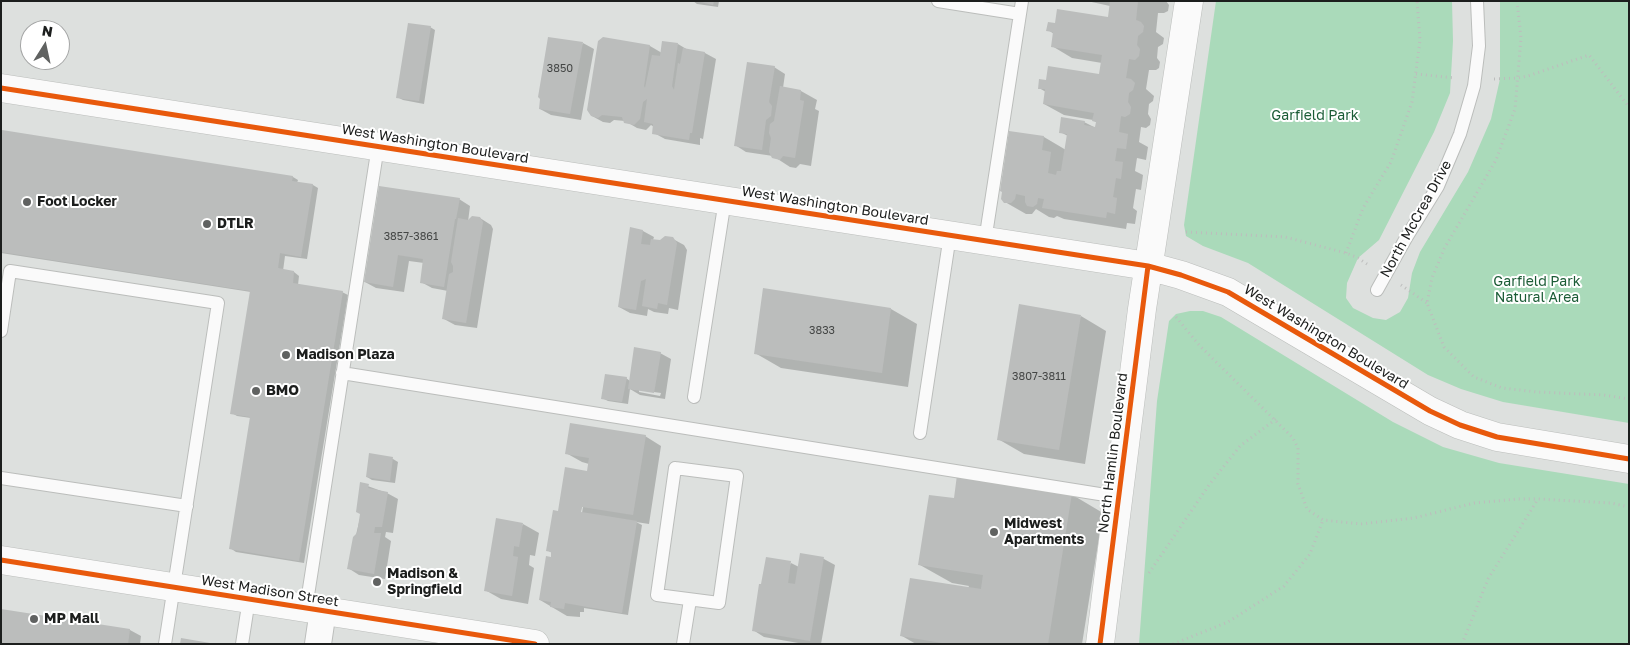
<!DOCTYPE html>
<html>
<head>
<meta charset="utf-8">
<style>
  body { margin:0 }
  #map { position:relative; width:1630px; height:645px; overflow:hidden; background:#dde0de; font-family:"Golos Text",sans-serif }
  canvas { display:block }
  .frame { position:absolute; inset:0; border:2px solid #1c1e1d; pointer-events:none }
  .north { position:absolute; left:20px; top:20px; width:50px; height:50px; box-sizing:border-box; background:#fff; border:1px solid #a4a5a5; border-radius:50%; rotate:10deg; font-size:14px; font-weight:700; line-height:20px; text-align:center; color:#1c1e1d }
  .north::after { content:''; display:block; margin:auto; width:18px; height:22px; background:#606261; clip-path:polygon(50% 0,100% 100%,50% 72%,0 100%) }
</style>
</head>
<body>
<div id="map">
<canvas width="1630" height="645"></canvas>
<div class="frame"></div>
<div class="north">N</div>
</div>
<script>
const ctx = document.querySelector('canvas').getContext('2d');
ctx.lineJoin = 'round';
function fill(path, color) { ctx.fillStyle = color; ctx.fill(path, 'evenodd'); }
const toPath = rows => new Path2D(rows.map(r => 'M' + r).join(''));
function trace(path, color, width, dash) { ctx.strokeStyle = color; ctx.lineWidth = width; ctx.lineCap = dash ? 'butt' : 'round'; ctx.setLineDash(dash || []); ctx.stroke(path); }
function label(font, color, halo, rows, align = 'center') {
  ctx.font = font + ' "Golos Text",sans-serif'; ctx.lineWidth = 4; ctx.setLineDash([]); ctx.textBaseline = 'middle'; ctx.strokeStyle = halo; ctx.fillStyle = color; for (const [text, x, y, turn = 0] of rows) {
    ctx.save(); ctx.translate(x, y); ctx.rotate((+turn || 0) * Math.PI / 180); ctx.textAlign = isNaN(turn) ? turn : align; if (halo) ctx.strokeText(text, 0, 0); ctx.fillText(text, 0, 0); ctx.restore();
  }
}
fill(toPath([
  [1216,1,1452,1,1453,41,1450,93,1434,132,1379,240,1358,258,1347,283,1346,298,1353,308,1373,318,1386,320,1400,312,1408,298,1412,273,1420,252,1468,172,1491,119,1500,79,1500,1,1629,1,1629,423,1503,402,1461,389,1428,375,1248,263,1203,246,1186,236,1184,225],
  [1190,311,1203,311,1221,317,1393,422,1443,447,1499,463,1629,484,1629,644,1139,644,1157,401,1169,321,1176,314]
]), '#aadaba');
fill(toPath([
  [693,1,719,1,718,7,697,4],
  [1087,1,1166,1,1169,5,1168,11,1164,13,1158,13,1156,32,1164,38,1163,44,1158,47,1157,58,1160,62,1159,68,1156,70,1149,70,1146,89,1154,96,1153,101,1149,104,1148,114,1151,119,1150,125,1146,128,1141,127,1139,142,1148,147,1146,160,1137,158,1135,171,1143,175,1141,190,1136,189,1133,208,1137,211,1135,224,1127,223,1126,229,1064,219,1057,216,1054,218,1049,217,1036,209,1032,214,1026,214,1005,202,1010,132,1044,137,1066,150,1068,136,1060,132,1084,122,1096,128,1097,123,1093,120,1064,115,1044,104,1046,92,1039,88,1100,76,1102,63,1072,58,1052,46,1054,34,1048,30,1109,19,1110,6],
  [430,27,435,30,424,104,403,100,397,97],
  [603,39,650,46,662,53,678,44,688,50,705,53,716,59,703,139,700,138,700,145,665,139,654,133,654,127,651,125,646,130,637,128,625,121,614,120,610,123,603,122,592,116],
  [583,43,594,49,581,120,551,115,540,109],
  [774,67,785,74,783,88,801,91,817,100,815,109,819,111,811,166,800,164,796,168,790,167,773,156,746,152,735,145],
  [3,132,293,177,298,180,297,183,313,185,318,188,307,259,285,256,283,271,294,272,299,276,298,285,342,292,348,295,304,563,236,552,230,548,251,418,237,416,232,413,251,292,1,253,1,143],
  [459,199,470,206,468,222,480,218,491,225,493,229,477,328,455,325,444,319,448,291,432,288,421,282,424,263,409,261,404,292,376,288,365,282],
  [631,229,643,231,654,237,653,240,661,242,673,239,684,245,687,250,678,310,669,308,668,314,654,312,648,309,647,316,630,313,619,307],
  [891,309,917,324,908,387,781,368,755,353],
  [1081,316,1106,331,1085,464,1024,454,998,439],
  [660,353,671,359,665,399,640,395,630,389,628,404,608,401,602,398,626,378,630,381],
  [639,390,661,393,660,396,639,392],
  [645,436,661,446,649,524,636,522,642,525,628,615,584,608,584,612,580,612,580,617,567,616,540,600,552,559,552,553,547,550,559,512,588,472,589,464,582,462,566,453],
  [584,501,582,513,580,513],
  [370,455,393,459,398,462,395,483,372,480,367,477],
  [362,484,387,493,398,499,393,533,386,532,385,537,391,541,385,579,359,575,348,568,361,514],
  [1071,494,1103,513,1082,644,916,644,902,636,968,588,969,586,952,583,920,565,955,500],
  [523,524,539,533,535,556,530,555,529,565,534,568,528,604,501,599,485,590],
  [801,555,824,559,835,565,821,644,804,644,764,637,753,630,791,563,799,567],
  [130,630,141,636,140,644,1,644]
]), '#0003');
fill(toPath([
  [697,1,714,1,713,5],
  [1110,1,1138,1,1136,20,1141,22,1144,26,1143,32,1138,36,1137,45,1140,49,1139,56,1135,60,1129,59,1126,78,1131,79,1135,83,1133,90,1129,93,1128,102,1131,107,1130,114,1125,117,1121,116,1119,132,1128,134,1126,149,1117,148,1115,161,1123,162,1121,179,1116,178,1113,197,1117,198,1115,214,1107,212,1106,218,1042,208,1044,199,1038,198,1037,204,1033,207,1027,206,1025,202,1025,196,1016,194,1015,199,1011,203,1004,203,1001,199,1002,192,1000,191,1009,131,1044,136,1042,150,1051,152,1048,173,1056,175,1057,171,1061,171,1067,134,1059,133,1061,117,1085,121,1084,125,1095,127,1096,122,1092,121,1094,113,1043,104,1045,89,1038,89,1039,79,1046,80,1048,66,1099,74,1102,55,1051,47,1053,32,1046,31,1048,22,1055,23,1057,9,1108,17],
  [408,23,431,26,419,101,396,98],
  [548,37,583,42,570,114,539,109,540,99,538,97],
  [603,37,650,45,644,86,645,88,652,55,660,56,662,41,678,43,672,86,674,90,678,63,680,64,683,48,705,52,692,133,690,133,689,140,652,134,653,124,644,122,647,99,643,102,640,119,634,125,624,123,622,117,602,115,598,118,591,116,587,110,598,41],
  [747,62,775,66,769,102,772,106,771,116,766,120,762,150,734,146],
  [780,86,801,90,800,100,804,101,795,158,783,156,780,160,772,158,769,152,771,138,769,133,770,124,774,121],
  [2,130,293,176,292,181,313,184,301,257,280,253,278,268,294,271,293,283,343,291,299,561,229,549,250,417,230,414,250,291,1,252],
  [379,186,460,198,456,219,455,219,444,287,420,283,423,259,398,255,393,287,364,282],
  [472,216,480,217,483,222,466,323,442,319,449,274,453,272,453,266,451,262,458,218,468,220],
  [630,227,643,230,641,244,650,245,651,239,660,240,665,236,673,237,677,243,667,305,658,303,657,309,642,306,646,279,641,281,636,310,618,307],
  [763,288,891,308,882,373,754,354],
  [1019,304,1081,315,1059,450,997,440],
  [634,347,661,352,654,393,628,389],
  [605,374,627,377,622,402,601,399],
  [570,423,646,435,633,515,582,507,581,512,637,521,622,613,565,603,564,609,550,607,551,602,539,600,546,556,551,557,551,552,546,551,553,510,558,511,565,467,587,471,589,458,565,454],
  [369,453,393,457,390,481,366,477],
  [957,475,1072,493,1048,644,948,644,900,636,910,578,981,589,983,575,918,565,929,495,954,498],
  [360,482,369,484,368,488,388,492,382,527,375,527,374,533,381,533,374,574,347,569,353,537,357,533,360,514,356,512],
  [496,518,523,523,519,547,514,546,513,556,518,557,512,596,484,591],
  [800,553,824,557,810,641,752,631,759,584,761,584,766,557,791,561,788,583,795,584],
  [1,609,130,629,128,644,1,644],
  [181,638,210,643,209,644,180,644]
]), '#bbbdbc');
const lane = toPath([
  [938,1,1020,14],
  [985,241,1022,1],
  [1377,290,1406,238,1438,186,1460,134,1474,86,1479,46,1477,1],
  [1,331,10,271,218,303,165,644],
  [342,373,1118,497],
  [694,397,725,200],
  [920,433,950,235],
  [675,468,737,476,719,603,657,595,675,468],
  [1,478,187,506],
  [306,608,378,146],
  [242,644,249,599],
  [683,644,690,600]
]);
const street = toPath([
  [318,644,323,610]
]);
const secondary = toPath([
  [1,88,1148,266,1181,275,1228,292,1430,411,1460,425,1497,437,1629,459],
  [1,560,535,644],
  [1100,644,1142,309,1189,1]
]);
trace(lane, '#bbbdbb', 14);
trace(street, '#bbbdbb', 28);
trace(secondary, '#bbbdbb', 29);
trace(toPath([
  [1517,1,1521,38,1515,109,1496,160,1444,249,1432,278,1427,303,1444,347,1474,377,1502,388,1537,392,1604,395,1629,399],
  [1416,74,1455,78],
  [1494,79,1518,78,1528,76,1589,55,1629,107],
  [1186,232,1285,237,1346,253,1358,258,1370,266],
  [1346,253,1363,208,1391,162,1412,102,1420,40,1417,1],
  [1401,285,1427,303],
  [1176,317,1199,345,1293,438,1298,448,1298,484,1307,509,1323,520,1361,524,1414,518,1474,503,1518,499,1538,499,1611,503,1629,507],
  [1149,573,1209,485,1240,446,1276,419],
  [1173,644,1228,622,1284,586,1310,554,1323,520],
  [1462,644,1488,579,1538,499]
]), '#bdbdbd', 3, [1, 4]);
trace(lane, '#fafafa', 12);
trace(street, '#fafafa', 26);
trace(secondary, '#fafafa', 28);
trace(toPath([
  [1,88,1148,266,1181,275,1228,292,1430,411,1460,425,1497,437,1629,459],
  [1,560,535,644],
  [1100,644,1148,266]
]), '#e8590c', 5);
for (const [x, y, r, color] of [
  [27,202,5,"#606261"],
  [207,224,5,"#606261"],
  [286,355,5,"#606261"],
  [256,391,5,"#606261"],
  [994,532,5,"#606261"],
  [377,582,5,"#606261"],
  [34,619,5,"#606261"]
]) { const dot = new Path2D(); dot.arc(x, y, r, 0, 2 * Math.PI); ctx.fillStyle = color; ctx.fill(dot); trace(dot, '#fff', 2); }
label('11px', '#444645', null, [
  ["3850",560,69],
  ["3857-3861",411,237],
  ["3833",822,331],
  ["3807-3811",1039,377]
]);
label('14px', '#1b5c36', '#fff', [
  ["Garfield Park",1315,116],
  ["Garfield Park",1537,282],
  ["Natural Area",1537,298]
]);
label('14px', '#1c1e1d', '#fff', [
  ["West Washington Boulevard",435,144,9],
  ["West Washington Boulevard",835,206,9],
  ["North McCrea Drive",1416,219,-61],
  ["West Washington Boulevard",1326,337,31],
  ["North Hamlin Boulevard",1113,453,-83],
  ["West Madison Street",270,591,9]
]);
label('bold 14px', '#1c1e1d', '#fff', [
  ["Foot Locker",37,202],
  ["DTLR",217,224],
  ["Madison Plaza",296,355],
  ["BMO",266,391],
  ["Midwest",1004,524],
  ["Apartments",1004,540],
  ["Madison &",387,574],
  ["Springfield",387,590],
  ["MP Mall",44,619]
], 'left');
</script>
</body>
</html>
